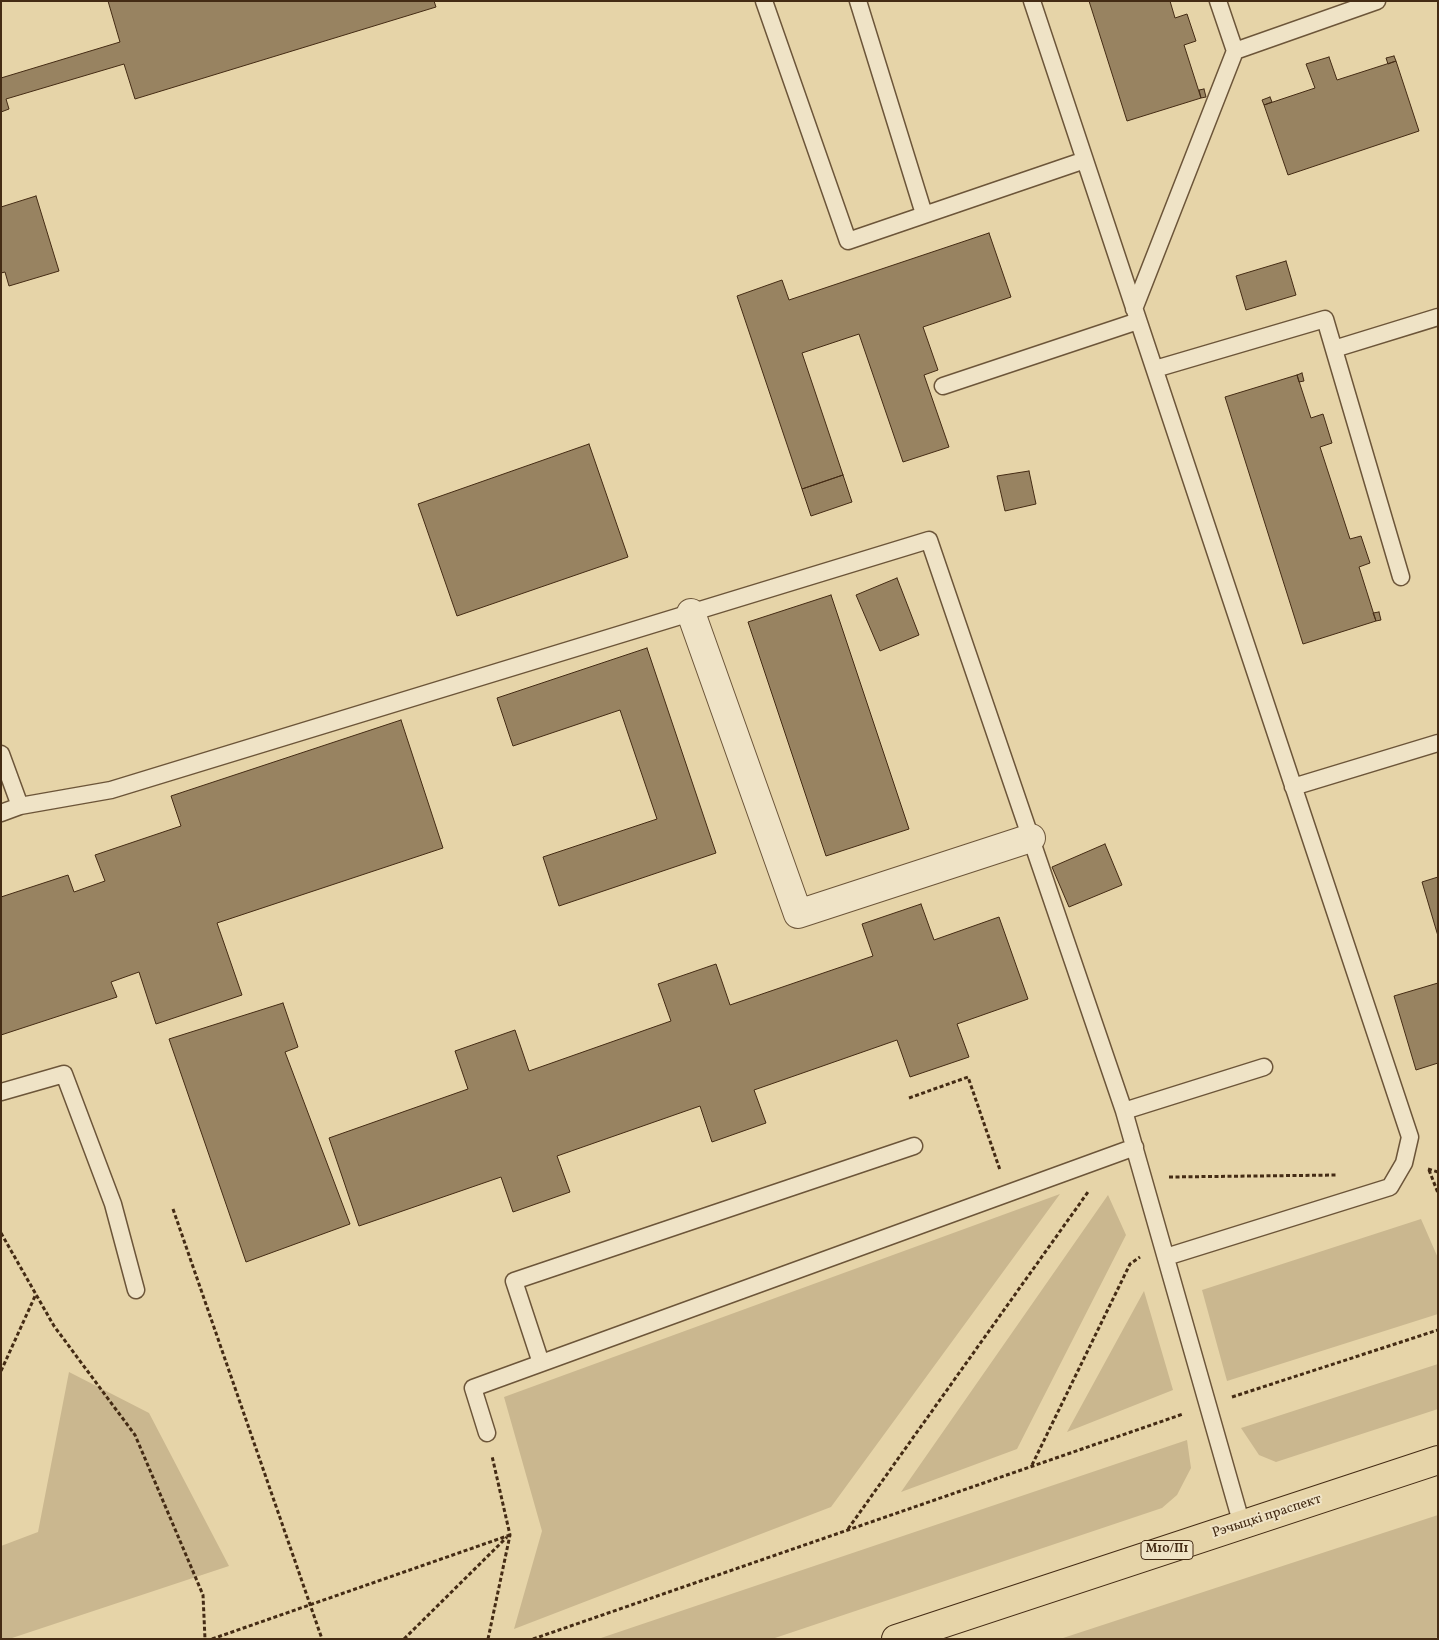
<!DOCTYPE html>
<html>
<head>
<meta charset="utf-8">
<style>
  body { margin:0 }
  #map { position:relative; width:1439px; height:1640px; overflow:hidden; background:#e6d4a8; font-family:Vollkorn,serif }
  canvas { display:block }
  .frame { position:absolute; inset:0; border:2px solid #442b14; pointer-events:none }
</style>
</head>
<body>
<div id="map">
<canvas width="1439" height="1640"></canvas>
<div class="frame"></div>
</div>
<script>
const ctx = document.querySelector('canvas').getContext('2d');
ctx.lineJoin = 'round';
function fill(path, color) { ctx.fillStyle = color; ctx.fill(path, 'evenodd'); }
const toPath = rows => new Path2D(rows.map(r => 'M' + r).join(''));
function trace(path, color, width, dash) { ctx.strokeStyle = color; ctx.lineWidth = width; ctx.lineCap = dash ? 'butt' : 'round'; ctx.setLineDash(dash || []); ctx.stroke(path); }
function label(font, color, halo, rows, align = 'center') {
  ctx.font = font + ' Vollkorn,serif'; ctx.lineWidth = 4; ctx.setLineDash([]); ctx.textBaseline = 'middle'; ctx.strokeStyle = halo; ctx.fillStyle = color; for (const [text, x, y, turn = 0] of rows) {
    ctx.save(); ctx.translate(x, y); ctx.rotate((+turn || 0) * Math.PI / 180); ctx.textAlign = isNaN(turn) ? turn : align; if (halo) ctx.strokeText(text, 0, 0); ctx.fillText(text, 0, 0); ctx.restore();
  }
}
fill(toPath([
  [1060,1194,831,1507,514,1629,542,1531,504,1397],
  [1108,1195,1126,1235,1017,1449,901,1492],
  [1421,1219,1438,1258,1438,1314,1227,1381,1202,1290],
  [1144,1291,1173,1390,1067,1432],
  [1438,1364,1438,1409,1276,1462,1259,1455,1241,1428],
  [69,1372,149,1413,229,1566,9,1639,1,1639,1,1546,38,1532],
  [1187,1440,1191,1468,1177,1495,1162,1508,772,1639,598,1639],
  [1438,1515,1438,1637,1432,1639,1060,1639]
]), '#cab78f');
const building = toPath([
  [108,1,434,1,436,7,135,99,124,64,6,99,9,109,1,112,1,78,120,42,108,1],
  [1089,1,1170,1,1175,18,1187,14,1196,41,1184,45,1201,98,1127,121,1089,1],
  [1394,56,1396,61,1388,64,1386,58,1394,56],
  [1329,57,1337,80,1396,61,1419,131,1288,175,1264,105,1315,88,1306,64,1329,57],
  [1204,89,1206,97,1201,98,1199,90,1204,89],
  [1270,97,1272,102,1264,105,1262,100,1270,97],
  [36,196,59,271,9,286,5,272,1,273,1,207,36,196],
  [989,233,1011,297,923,327,938,370,924,375,949,447,903,462,859,334,802,353,843,475,802,489,737,296,782,280,789,300,989,233],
  [1286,261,1296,295,1246,310,1236,276,1286,261],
  [1302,373,1304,381,1299,382,1297,375,1302,373],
  [1297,375,1311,418,1323,414,1332,443,1320,447,1350,539,1361,536,1370,563,1359,567,1376,621,1303,644,1225,397,1297,375],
  [589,444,628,557,457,616,418,504,589,444],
  [1029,471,1036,504,1005,511,997,476,1029,471],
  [843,475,852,502,811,516,802,489,843,475],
  [897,578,919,635,880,651,856,595,897,578],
  [831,595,909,829,826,856,748,622,831,595],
  [1379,612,1381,620,1376,621,1373,613,1379,612],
  [647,648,716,853,559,906,543,857,657,819,620,710,513,746,497,698,647,648],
  [401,720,443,848,217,923,242,995,156,1024,139,972,111,982,117,997,1,1035,1,897,68,875,74,892,105,881,95,855,181,826,171,796,401,720],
  [1105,844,1122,885,1069,907,1052,867,1105,844],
  [1438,877,1438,936,1422,882,1438,877],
  [921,904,934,940,999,917,1028,999,957,1024,969,1057,910,1077,897,1040,754,1090,766,1123,712,1142,700,1106,557,1156,570,1192,513,1212,501,1177,359,1226,329,1138,468,1089,455,1051,515,1030,529,1071,671,1021,658,984,716,964,730,1005,873,956,862,924,921,904],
  [1438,983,1438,1063,1416,1070,1394,996,1438,983],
  [283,1003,298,1047,285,1052,350,1224,246,1262,169,1039,283,1003]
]);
fill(building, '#988361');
trace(building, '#442b14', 1);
const service = toPath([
  [764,1,848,241,1085,160],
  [858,1,924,214],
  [1032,1,1410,1137,1404,1163,1390,1187,1166,1257],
  [1218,1,1235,51],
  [1134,309,1235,51,1377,1],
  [1334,349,1438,317],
  [1155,369,1325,319,1401,577],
  [943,386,1138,321],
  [1,754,20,806,1,813],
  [1293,787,1438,743],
  [20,806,111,790,929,540,1124,1111,1242,1525],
  [1,1092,64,1074,113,1204,136,1290],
  [1124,1111,1264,1067],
  [541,1363,514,1281,914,1146],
  [487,1433,473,1388,1135,1147]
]);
const minor = toPath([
  [691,613,798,914,1031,838]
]);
const primary = toPath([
  [896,1639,1438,1460]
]);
trace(service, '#6c5539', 19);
trace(minor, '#6c5539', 30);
trace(primary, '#442b14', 30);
trace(toPath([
  [909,1098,968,1077,1000,1170],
  [1428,1169,1438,1172],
  [1429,1170,1438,1193],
  [1169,1177,1338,1175],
  [173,1209,322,1639],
  [1,1233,54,1326,135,1435,203,1595,205,1639],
  [1,1371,36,1294],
  [1232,1397,1438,1330],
  [1032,1465,1130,1264,1140,1257],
  [848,1529,1088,1192],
  [212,1639,510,1535],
  [404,1639,507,1537],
  [488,1639,510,1535,492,1456],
  [533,1639,1183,1414]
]), '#442b14', 3, [4, 2.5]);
trace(service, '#efe3c6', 16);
trace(minor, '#efe3c6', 28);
trace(primary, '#e6d4a8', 28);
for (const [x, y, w] of [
  [1167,1550,52]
]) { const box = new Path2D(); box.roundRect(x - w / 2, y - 9.5, w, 19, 4); ctx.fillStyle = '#efe3c6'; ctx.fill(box); trace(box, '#442b14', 1); }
label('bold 12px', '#442b14', null, [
  ["М10/П1",1167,1550]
]);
label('14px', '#442b14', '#efe3c6', [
  ["Рэчыцкі праспект",1267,1517,-18]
]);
</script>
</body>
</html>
